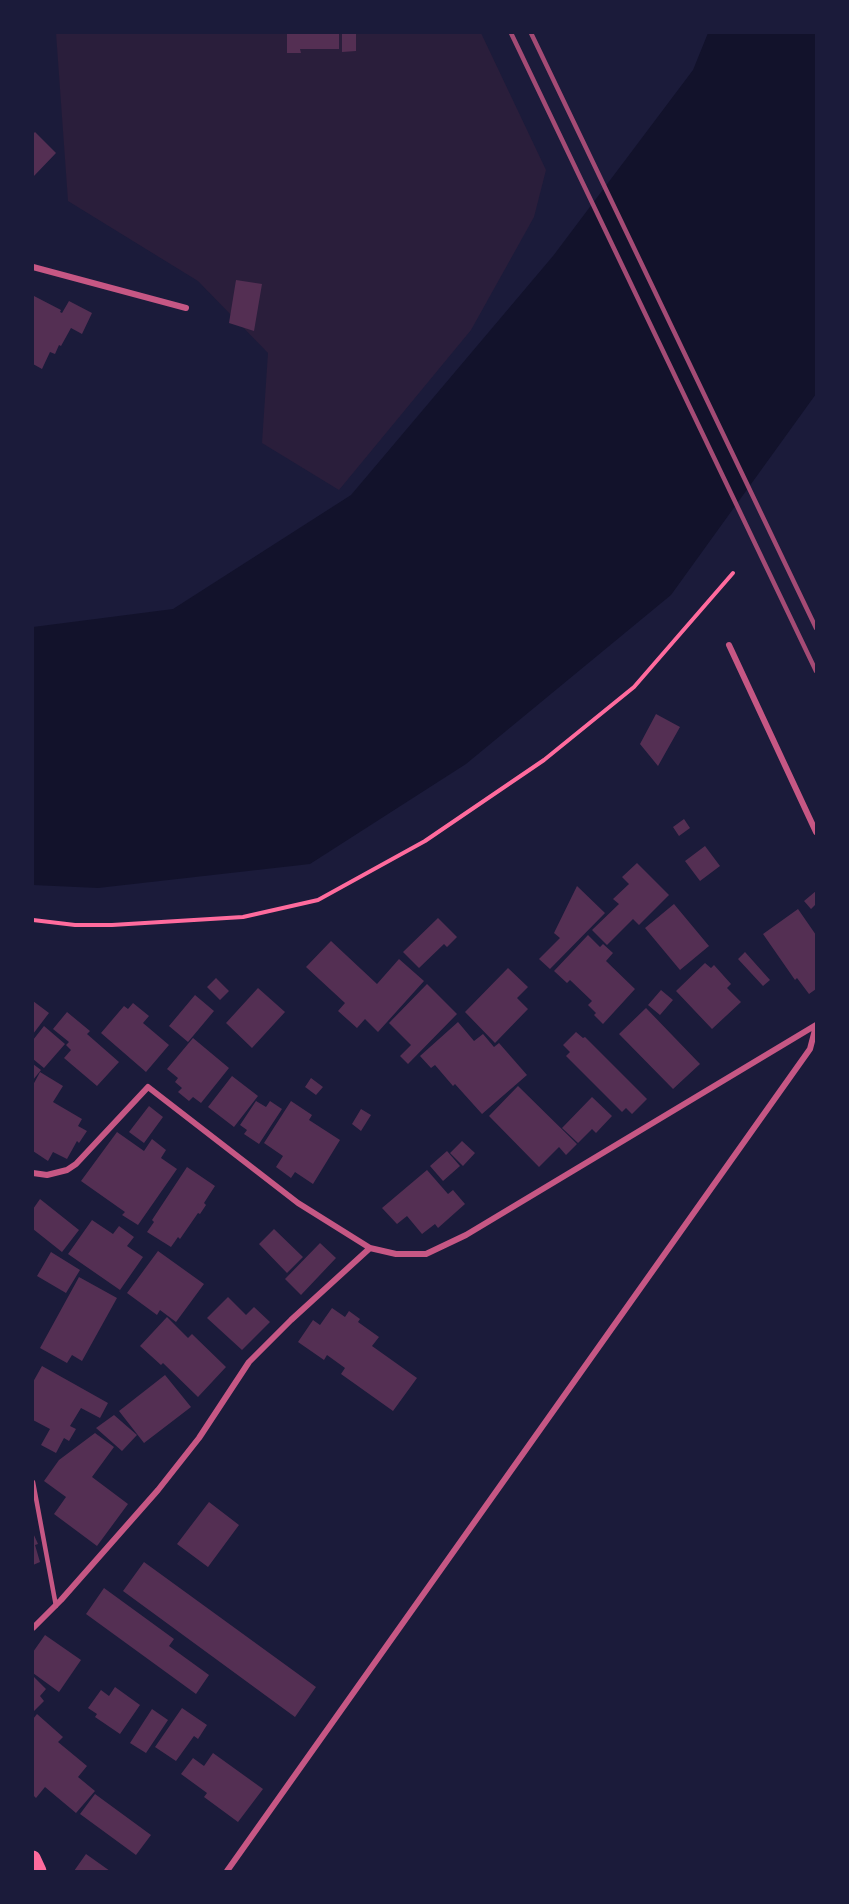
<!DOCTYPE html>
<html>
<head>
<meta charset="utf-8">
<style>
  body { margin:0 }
  #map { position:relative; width:849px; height:1904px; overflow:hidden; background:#1b1b3a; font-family:"Exo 2",sans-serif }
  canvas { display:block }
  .frame { position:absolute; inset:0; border:34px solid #1b1b3a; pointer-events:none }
</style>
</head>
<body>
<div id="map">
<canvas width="849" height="1904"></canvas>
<div class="frame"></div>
</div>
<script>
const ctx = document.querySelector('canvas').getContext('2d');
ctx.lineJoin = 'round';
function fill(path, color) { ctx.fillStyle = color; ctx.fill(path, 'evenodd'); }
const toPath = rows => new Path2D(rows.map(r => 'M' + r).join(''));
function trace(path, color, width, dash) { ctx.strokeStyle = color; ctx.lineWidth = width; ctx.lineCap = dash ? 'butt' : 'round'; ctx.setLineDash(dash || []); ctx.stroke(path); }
fill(toPath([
  [56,33,481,33,546,170,534,217,471,330,339,490,262,443,268,353,198,281,68,201]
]), '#2a1e3b');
fill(toPath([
  [708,33,816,33,816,394,671,595,466,764,310,864,98,888,33,885,33,627,173,609,351,495,553,256,693,70]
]), '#12122b');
fill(toPath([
  [287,33,339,33,339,49,300,49,301,53,287,53],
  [342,33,356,33,356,51,342,52],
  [35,132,56,153,33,177,33,134],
  [236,280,262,284,254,331,229,323],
  [34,296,61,310,60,312,62,313,69,301,92,313,82,334,71,328,61,346,59,345,55,354,50,352,42,369,33,364],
  [656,714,680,727,658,766,640,744],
  [684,819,690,828,679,836,673,827],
  [705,846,720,866,700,881,685,861],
  [637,863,669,895,639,925,633,919,607,945,592,930,619,904,613,899,629,884,622,877],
  [577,886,605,913,550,969,539,959,560,938,554,933],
  [816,891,816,904,811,909,804,901],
  [674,904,709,946,680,970,645,928],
  [798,909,816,935,816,989,809,994,797,978,795,980,763,934],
  [438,918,457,937,447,947,444,944,419,968,403,952],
  [588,935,600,947,603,944,613,953,606,961,635,989,603,1024,594,1015,596,1013,588,1005,592,1001,570,980,567,983,554,971],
  [331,941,377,984,399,959,424,981,378,1032,365,1019,357,1028,338,1011,345,1003,306,967],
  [745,952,770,980,763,986,738,959],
  [705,963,711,968,714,965,731,984,727,988,741,1002,712,1029,676,991],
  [508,968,528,987,517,998,528,1009,495,1043,465,1012],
  [216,978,229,991,220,1000,207,987],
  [427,984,457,1014,408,1064,400,1056,411,1045,389,1023],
  [258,988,285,1012,252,1048,226,1023],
  [661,990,673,1000,660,1015,648,1005],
  [195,995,214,1011,188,1042,169,1026],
  [33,1001,49,1013,33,1034],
  [133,1003,149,1016,143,1023,169,1045,146,1072,101,1033,124,1006,128,1009],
  [646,1008,700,1064,673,1089,619,1034],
  [67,1012,90,1031,87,1034,119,1062,97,1086,64,1058,71,1050,66,1045,69,1042,53,1029],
  [458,1022,474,1041,483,1034,494,1047,499,1043,527,1075,482,1114,455,1084,453,1086,435,1065,431,1068,420,1056],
  [44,1026,65,1044,44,1068,33,1059,33,1040],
  [576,1032,583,1038,585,1037,647,1099,632,1114,626,1108,622,1112,566,1056,570,1052,563,1045],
  [193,1038,229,1068,201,1103,193,1097,189,1101,178,1092,182,1088,175,1082,178,1078,167,1069],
  [33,1064,41,1070,33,1080],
  [40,1072,63,1086,53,1102,82,1119,78,1126,87,1131,79,1143,77,1141,67,1159,53,1152,48,1161,33,1151,33,1085],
  [232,1076,258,1096,234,1127,208,1107],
  [311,1078,323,1087,316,1095,305,1087],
  [518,1086,577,1144,566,1155,559,1147,539,1167,489,1116],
  [592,1097,612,1116,596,1133,592,1129,578,1143,562,1128],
  [256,1101,266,1107,270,1101,282,1109,259,1144,244,1134,247,1130,240,1125],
  [291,1101,312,1115,309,1120,340,1140,313,1184,295,1172,291,1178,276,1167,283,1156,264,1143],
  [149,1106,163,1117,144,1143,129,1132],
  [361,1109,371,1115,361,1131,352,1124],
  [117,1132,144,1151,152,1139,166,1150,161,1158,177,1169,138,1225,122,1215,125,1212,81,1181],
  [462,1141,475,1153,463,1166,450,1153],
  [447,1151,460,1166,443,1181,430,1166],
  [187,1167,215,1186,204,1203,206,1205,200,1214,198,1213,180,1239,178,1237,171,1247,147,1232,154,1222,152,1220],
  [427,1170,448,1194,453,1190,465,1204,438,1228,435,1224,422,1234,407,1216,397,1224,382,1208],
  [40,1199,79,1230,62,1252,33,1229,33,1209],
  [92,1220,113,1234,119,1226,134,1237,127,1246,143,1257,120,1290,68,1254],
  [274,1229,303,1257,287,1273,259,1244],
  [320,1243,336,1258,301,1295,285,1279],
  [158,1251,204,1284,176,1322,160,1310,157,1315,127,1293],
  [51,1252,80,1270,66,1293,37,1276],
  [79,1277,117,1298,82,1361,72,1355,67,1363,40,1348],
  [228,1297,246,1315,254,1307,270,1322,242,1350,207,1318],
  [332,1308,345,1317,349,1311,360,1319,358,1322,379,1337,372,1346,417,1378,393,1411,341,1374,345,1368,327,1355,324,1360,298,1342,313,1320,320,1325],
  [167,1317,188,1338,192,1334,226,1367,198,1397,163,1363,161,1365,140,1346],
  [42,1366,108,1403,100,1418,81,1408,70,1426,76,1429,69,1441,64,1438,56,1453,41,1445,50,1429,33,1420,33,1382],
  [165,1375,191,1407,144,1443,119,1411],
  [114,1415,137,1435,122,1451,96,1428],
  [95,1433,114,1447,92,1477,128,1504,97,1546,54,1514,66,1497,44,1481,59,1460],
  [209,1502,239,1525,208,1567,177,1544],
  [33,1533,38,1544,35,1545,40,1562,33,1565],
  [144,1562,316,1687,295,1717,123,1591],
  [104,1588,174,1639,169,1646,209,1675,196,1694,86,1614],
  [45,1635,81,1660,59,1692,33,1673,33,1652],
  [34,1677,46,1689,40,1696,44,1701,33,1712],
  [115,1687,140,1705,120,1734,95,1717,97,1714,88,1708,101,1690,109,1696],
  [182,1708,207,1725,198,1739,194,1736,176,1761,155,1747],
  [152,1709,168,1720,146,1753,130,1743],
  [37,1714,63,1737,58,1742,87,1766,78,1777,95,1791,76,1813,45,1787,36,1798,33,1795,33,1719],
  [213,1753,263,1789,238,1822,204,1797,207,1793,181,1774,193,1758,204,1766],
  [95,1794,151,1835,136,1855,80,1814],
  [86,1854,110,1871,74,1871]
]), '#542f53');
trace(toPath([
  [33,920,75,925,112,925,243,917,318,900,425,841,544,760,634,687,733,573]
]), '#ff6b9d', 4);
trace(toPath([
  [33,1482,56,1606]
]), '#c65784', 4.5);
trace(toPath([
  [33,267,186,308],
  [729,645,816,832],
  [33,1173,47,1175,67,1170,76,1164,148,1087,298,1203,370,1248,396,1254,426,1254,466,1235,816,1025],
  [33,1628,61,1600,158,1490,199,1438,249,1362,291,1320,370,1248],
  [227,1871,810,1049,816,1026]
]), '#c65784', 6);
trace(toPath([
  [33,1858,39,1871]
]), '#ff6b9d', 15);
trace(toPath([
  [511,33,816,671],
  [531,33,816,628]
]), '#a44b75', 4.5);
</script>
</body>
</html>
